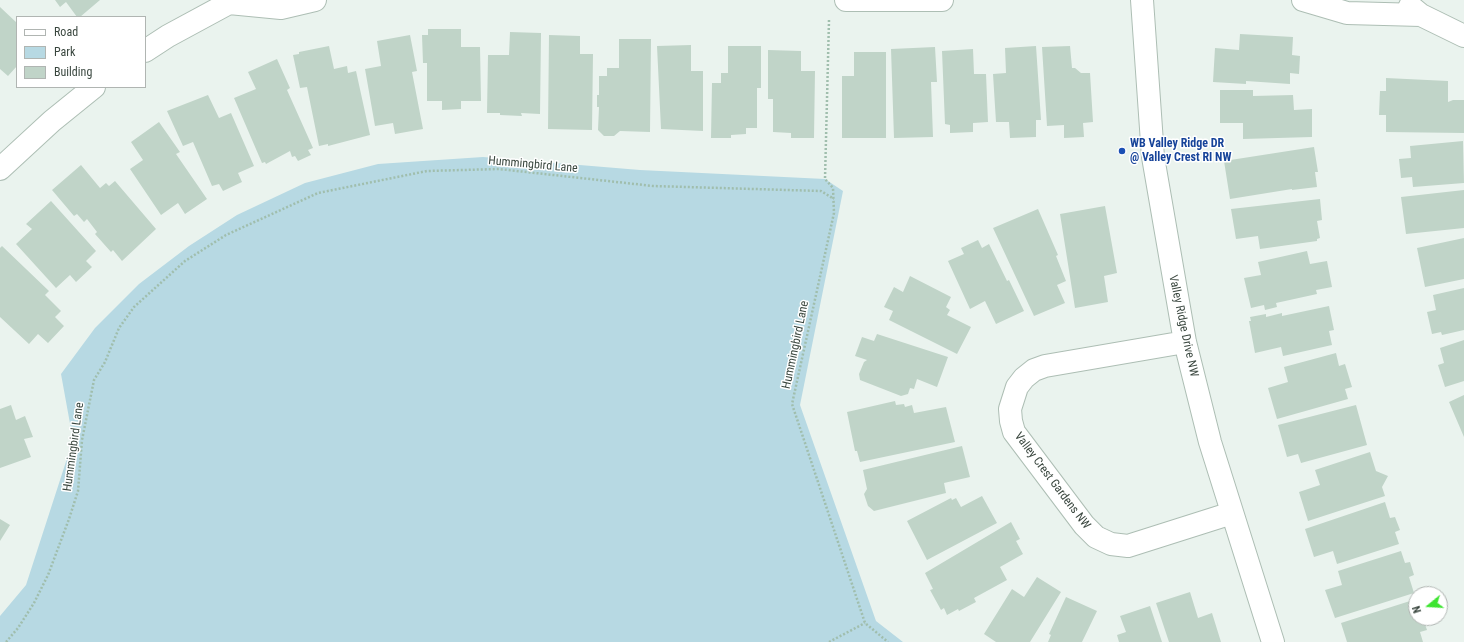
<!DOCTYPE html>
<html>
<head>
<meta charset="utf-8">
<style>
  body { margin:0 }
  #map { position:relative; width:1464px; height:642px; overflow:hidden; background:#eaf3ee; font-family:"Roboto Condensed",sans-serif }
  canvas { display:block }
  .legend { position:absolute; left:16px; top:16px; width:130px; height:72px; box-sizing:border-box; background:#fff; border:1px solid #b0b5b2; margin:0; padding:5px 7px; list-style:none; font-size:12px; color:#39463e }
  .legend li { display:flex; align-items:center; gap:8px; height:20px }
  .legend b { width:20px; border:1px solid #b0b5b2 }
  .north { position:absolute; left:1408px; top:586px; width:40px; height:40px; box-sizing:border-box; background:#fff; border:1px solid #b0b5b2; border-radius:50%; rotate:252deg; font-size:11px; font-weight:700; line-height:16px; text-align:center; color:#39463e }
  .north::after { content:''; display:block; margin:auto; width:14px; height:18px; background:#3de430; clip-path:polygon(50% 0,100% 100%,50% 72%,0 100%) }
</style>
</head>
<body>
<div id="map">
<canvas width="1464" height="642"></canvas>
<ul class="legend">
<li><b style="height:5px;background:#fff"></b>Road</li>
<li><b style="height:11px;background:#b7d9e3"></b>Park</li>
<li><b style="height:11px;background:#c0d4c8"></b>Building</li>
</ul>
<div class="north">N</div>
</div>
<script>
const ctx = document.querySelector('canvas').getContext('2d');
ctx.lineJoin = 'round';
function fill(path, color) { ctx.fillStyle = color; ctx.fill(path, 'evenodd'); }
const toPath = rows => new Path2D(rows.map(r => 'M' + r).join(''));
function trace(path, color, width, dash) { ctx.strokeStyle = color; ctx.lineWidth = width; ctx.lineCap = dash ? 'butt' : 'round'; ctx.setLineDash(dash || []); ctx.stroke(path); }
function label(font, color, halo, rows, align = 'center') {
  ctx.font = font + ' "Roboto Condensed",sans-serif'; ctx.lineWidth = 3; ctx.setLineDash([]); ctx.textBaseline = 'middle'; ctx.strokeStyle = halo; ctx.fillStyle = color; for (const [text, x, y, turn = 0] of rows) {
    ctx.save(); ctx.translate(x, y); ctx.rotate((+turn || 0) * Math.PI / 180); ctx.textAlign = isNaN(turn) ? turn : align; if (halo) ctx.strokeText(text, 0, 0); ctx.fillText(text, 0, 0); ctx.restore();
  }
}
fill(toPath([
  [483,157,640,170,825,179,843,191,800,405,876,621,903,642,0,642,0,616,26,585,73,440,61,374,95,328,139,284,189,246,237,215,305,183,378,164]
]), '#b7d9e3');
fill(toPath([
  [55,0,100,0,80,17,77,17,66,2,60,7],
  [0,7,17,23,17,66,8,76,0,69],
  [428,29,461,29,461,47,480,47,481,101,461,101,461,109,442,110,442,101,427,101,427,63,423,63,422,35,428,35],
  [510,32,541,33,540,114,521,113,522,116,500,115,500,113,487,113,488,55,509,55],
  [1240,34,1293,37,1292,55,1300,56,1299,74,1290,73,1290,84,1246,81,1246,84,1213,82,1215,48,1239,50],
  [410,35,417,71,412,72,423,129,395,134,393,123,375,126,365,69,381,66,377,41],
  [549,35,580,36,580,54,593,54,592,130,548,129],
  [619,39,651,39,650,132,620,131,614,136,604,136,598,130,599,107,597,107,597,95,599,95,599,76,607,76,607,68,619,68],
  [691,45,691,71,703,71,703,131,661,129,657,46],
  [329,46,334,69,347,66,348,73,356,71,370,135,328,146,328,144,319,146,307,87,300,88,293,55,299,54,299,52],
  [728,46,761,46,761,88,757,88,757,128,746,128,746,134,731,135,731,138,711,138,712,83,721,83,721,73,728,73],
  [1036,46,1041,120,1036,120,1036,137,1010,138,1009,122,996,122,993,74,1006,73,1005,48],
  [1070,46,1072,68,1075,68,1081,73,1090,73,1093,122,1083,123,1084,137,1064,138,1064,125,1047,126,1042,47],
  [935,47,937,82,931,82,933,137,894,138,891,49],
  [973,49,974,74,986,74,988,122,973,123,973,132,950,133,950,125,945,124,942,51],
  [768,50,801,51,801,71,815,71,814,138,791,138,791,133,773,132,773,99,768,99],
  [854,52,886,52,886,138,842,138,842,76,854,76],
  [277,59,290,88,287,90,313,148,308,150,311,155,298,161,295,156,292,157,290,151,266,164,265,162,262,163,234,98,256,89,248,72],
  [1386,78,1448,81,1448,102,1453,100,1464,100,1464,133,1386,132,1386,115,1379,115,1380,91,1386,91],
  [1220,90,1253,90,1253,96,1293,95,1294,110,1312,109,1312,137,1243,139,1243,123,1220,123],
  [208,95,219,118,231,113,254,166,238,173,242,182,223,191,219,184,212,186,193,142,183,146,167,111],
  [159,122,180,152,176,154,207,199,185,214,178,203,161,215,130,169,143,160,131,142],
  [1463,141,1464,183,1413,187,1412,177,1401,178,1399,159,1411,158,1410,146],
  [1314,147,1318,172,1315,172,1317,187,1292,190,1292,189,1230,199,1224,161],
  [81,165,100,188,106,183,109,186,115,181,156,229,122,261,113,250,111,252,95,234,97,232,87,219,84,222,77,214,74,216,52,190],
  [1464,190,1464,228,1406,234,1401,197],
  [1320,199,1322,220,1317,221,1320,238,1317,239,1317,241,1260,249,1258,236,1236,239,1231,209],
  [51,201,96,251,86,261,92,267,76,282,70,275,56,288,16,244,32,229,26,224],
  [1105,206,1117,273,1104,276,1108,302,1075,308,1060,214],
  [1038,209,1058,255,1056,256,1066,281,1057,285,1065,303,1034,316,993,228],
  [1464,238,1464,279,1425,287,1417,248],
  [978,240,982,248,989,244,1007,281,1009,280,1024,311,996,324,985,301,970,309,948,261,964,254,961,248],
  [2,246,49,291,45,295,61,311,55,317,64,326,48,343,38,334,29,344,0,317,0,248],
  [1307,251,1310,264,1327,261,1332,287,1316,290,1317,294,1276,303,1277,307,1265,310,1264,305,1251,308,1244,278,1261,275,1258,262],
  [910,276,951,297,946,307,950,310,947,315,971,327,957,354,889,320,893,311,884,307,894,287,903,292],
  [1464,288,1464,330,1442,335,1441,332,1432,334,1427,312,1436,310,1433,295],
  [1329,306,1334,330,1329,331,1332,345,1283,356,1281,347,1255,353,1249,321,1251,321,1250,317,1266,314,1266,317,1282,313,1282,316],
  [877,334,948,357,937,387,917,379,914,389,910,388,908,394,901,396,860,380,859,374,864,362,867,360,855,356,862,337,874,341],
  [1464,340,1464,381,1445,387,1438,365,1444,363,1440,348],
  [1336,353,1339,366,1345,364,1352,387,1345,389,1348,399,1277,419,1268,388,1288,382,1284,367],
  [1464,395,1464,437,1449,402],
  [895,401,896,405,904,404,905,407,912,405,914,413,946,407,955,442,860,462,857,451,855,451,847,412],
  [11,405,16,420,25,416,33,437,24,439,31,457,0,468,0,409],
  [1356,405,1367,445,1301,463,1298,454,1287,457,1278,425],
  [962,446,970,477,944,483,946,493,874,511,868,506,864,494,867,489,863,470],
  [1370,452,1376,471,1388,476,1382,487,1385,496,1308,521,1299,492,1320,485,1315,470],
  [982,496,997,523,927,560,907,521,951,498,952,500,956,498,961,507],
  [1385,502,1390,518,1395,517,1400,530,1395,532,1399,544,1337,564,1333,551,1314,557,1305,529],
  [0,519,10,525,0,541],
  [1011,522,1020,539,1016,541,1023,554,1000,567,1007,580,974,598,976,602,959,611,958,609,947,615,944,608,941,610,930,590,933,589,925,573],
  [1401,551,1405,563,1410,562,1414,575,1409,577,1414,593,1335,618,1325,590,1342,585,1338,571],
  [1037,577,1061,592,1030,642,996,642,984,634,1012,589,1024,597],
  [1190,592,1198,618,1212,613,1221,642,1169,642,1156,603],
  [1066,597,1097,611,1082,642,1048,642,1051,635,1049,634],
  [1410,601,1413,611,1416,610,1416,618,1423,618,1427,630,1420,632,1423,642,1347,642,1341,623],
  [1150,606,1162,642,1119,642,1117,635,1126,632,1120,616]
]), '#c0d4c8');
const minor = toPath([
  [846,0,942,0],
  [1142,0,1153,157,1185,342,1210,442,1273,642],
  [1303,0,1347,13,1421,15],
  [229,3,281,8,315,0],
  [1410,6,1421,15,1464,36],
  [145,51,168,36,229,3,227,0],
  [0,169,52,121,94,87],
  [1185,342,1045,366,1034,370,1024,378,1017,387,1010,409,1011,421,1014,432,1084,525,1096,537,1111,544,1128,546,1232,513]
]);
trace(minor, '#adbeb4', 24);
trace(toPath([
  [829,20,825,179,833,188,834,213,792,404,865,623,888,642],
  [6,642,18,628,34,603,48,575,69,519,78,491,82,440,94,380,105,362,119,328,134,307,185,261,226,235,318,193,427,171,499,169,653,186,821,191,834,199],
  [829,642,865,623]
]), '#a0bead', 2.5, [2, 2]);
trace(minor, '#fff', 22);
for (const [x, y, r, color] of [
  [1122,151,4,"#1a4fb4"]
]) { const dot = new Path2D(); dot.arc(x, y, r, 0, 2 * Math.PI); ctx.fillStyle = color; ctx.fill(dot); trace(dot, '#fff', 1.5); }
label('bold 12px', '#164399', '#fff', [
  ["WB Valley Ridge DR",1130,144],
  ["@ Valley Crest RI NW",1130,158]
], 'left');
label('12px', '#39463e', '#fff', [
  ["Hummingbird Lane",533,165,5],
  ["Valley Ridge Drive NW",1183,326,78],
  ["Hummingbird Lane",796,345,-78],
  ["Hummingbird Lane",74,447,-82],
  ["Valley Crest Gardens NW",1052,481,53]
]);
</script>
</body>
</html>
